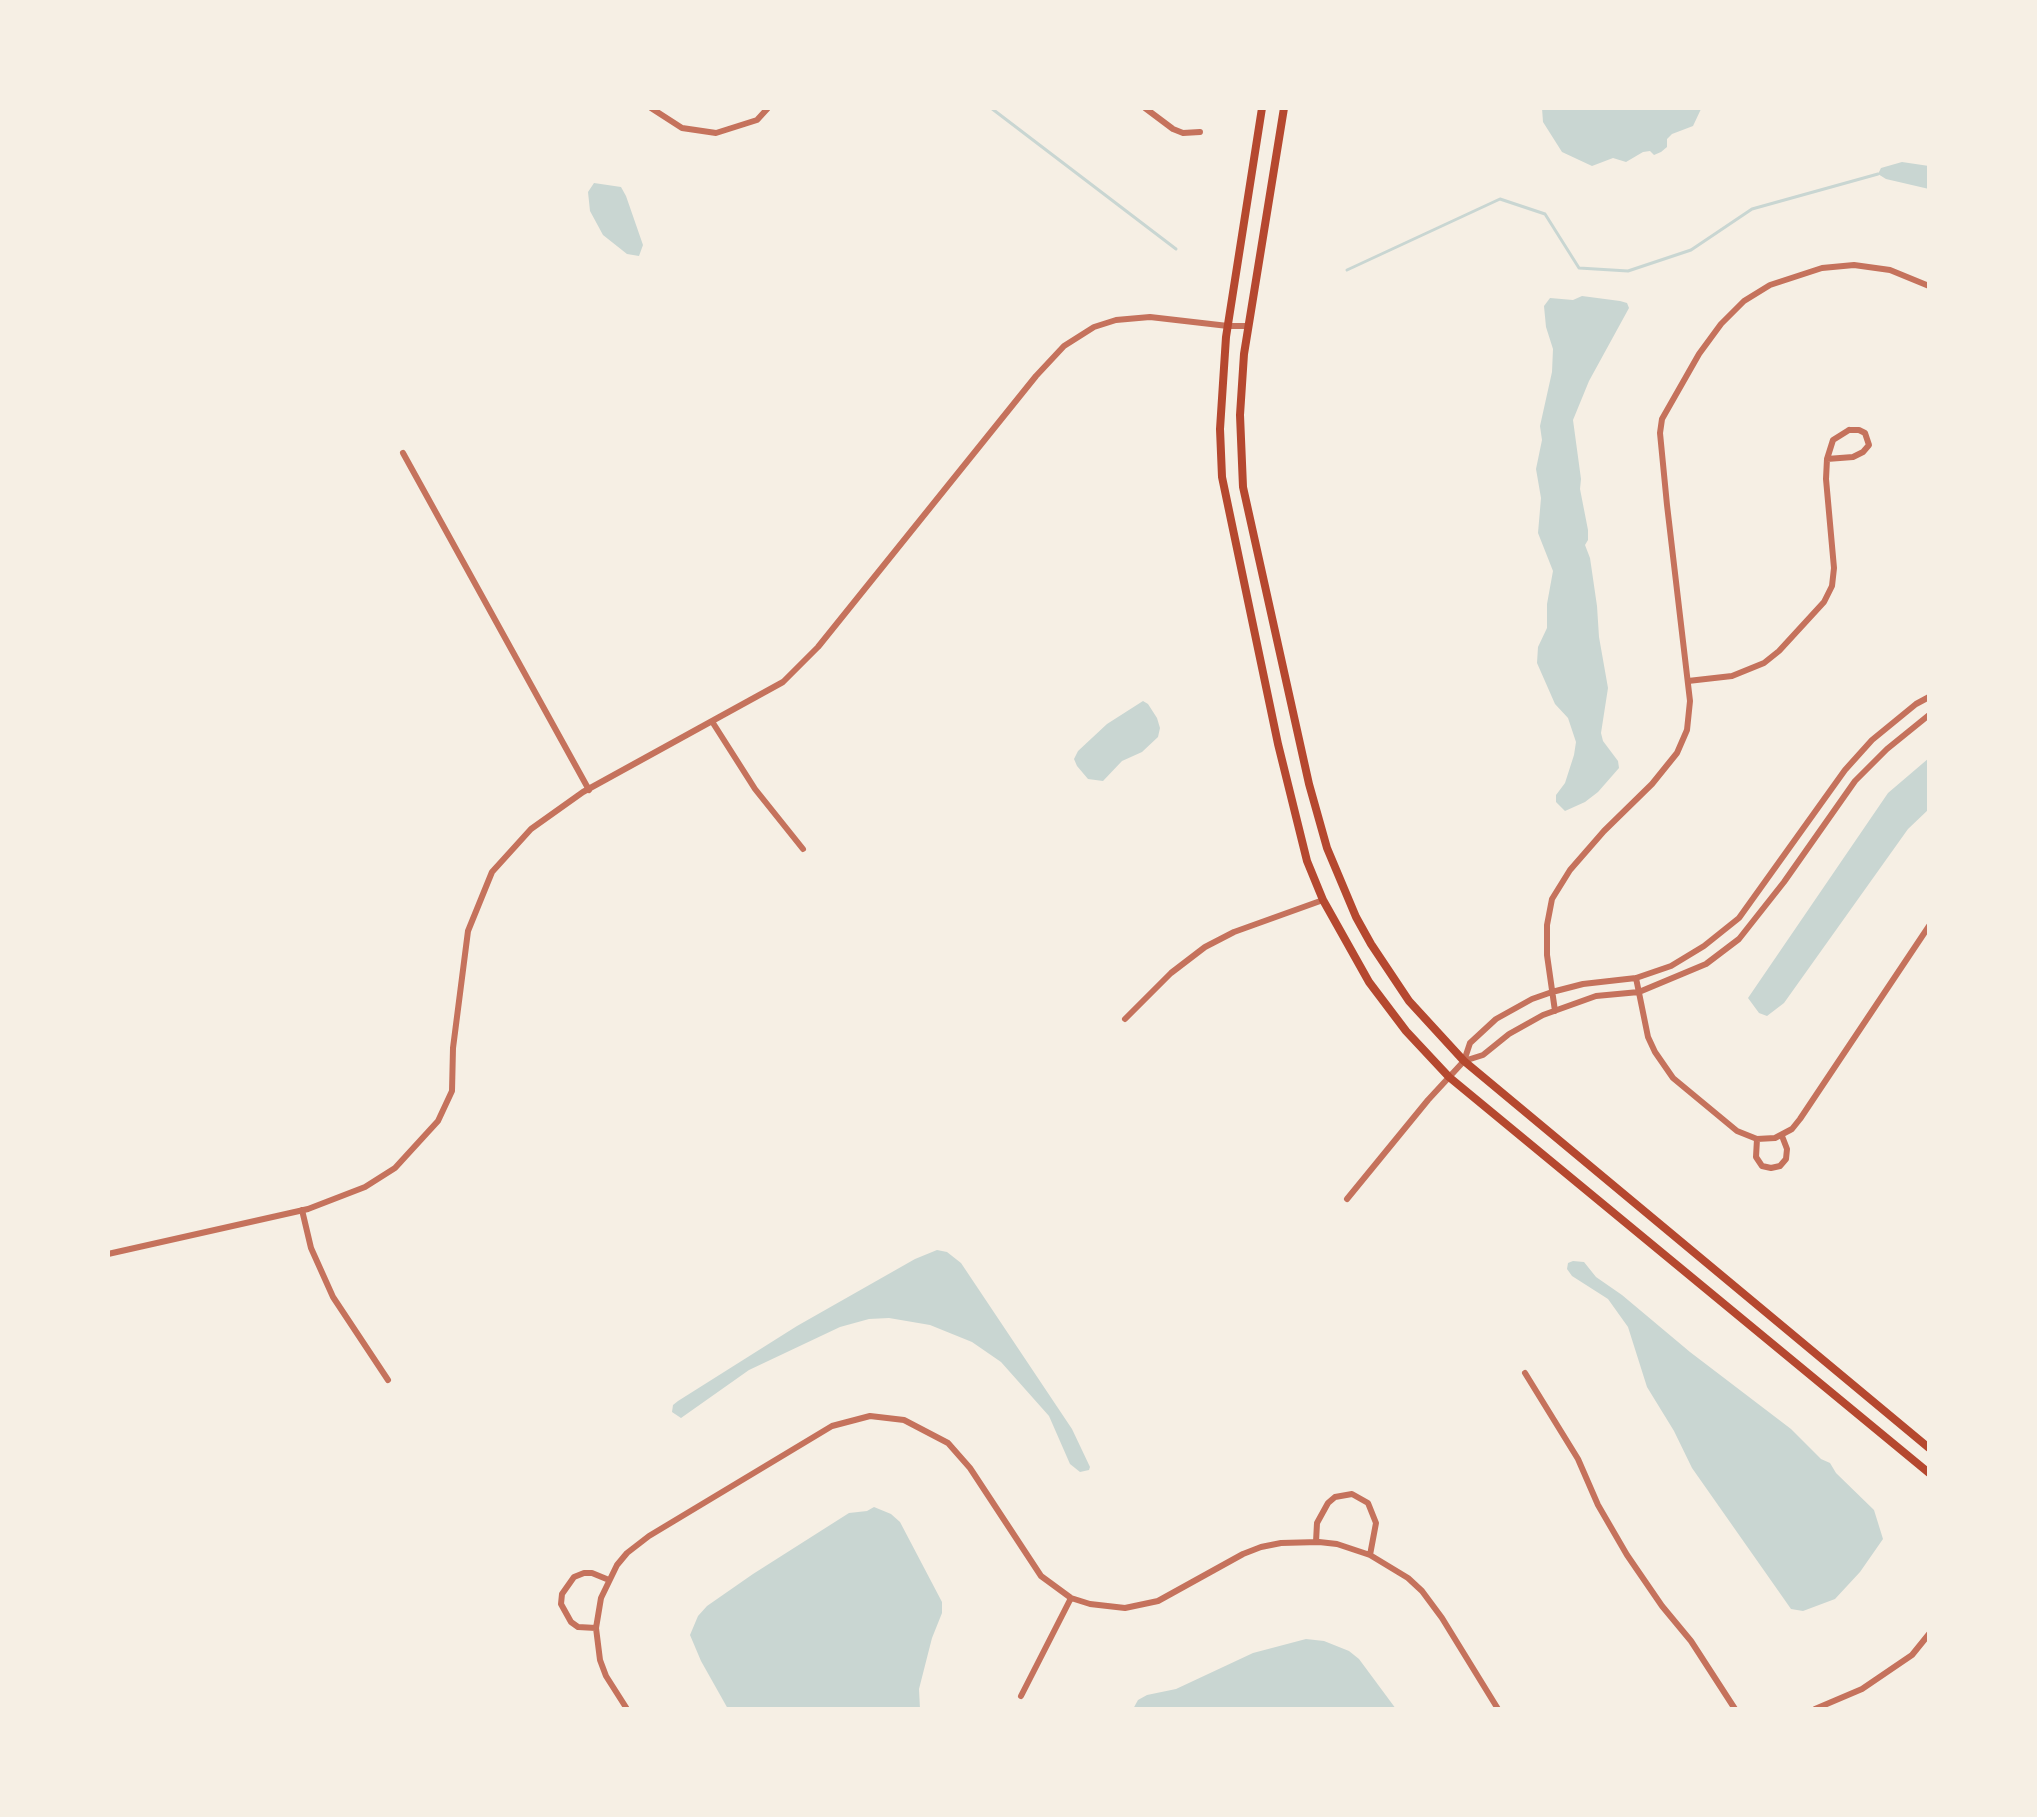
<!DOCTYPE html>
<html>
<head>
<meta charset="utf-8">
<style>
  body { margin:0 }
  #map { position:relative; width:2037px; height:1817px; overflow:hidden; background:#f6efe4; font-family:Lora,serif }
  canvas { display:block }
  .frame { position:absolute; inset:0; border:110px solid #f6efe4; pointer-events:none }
</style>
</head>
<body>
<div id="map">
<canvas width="2037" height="1817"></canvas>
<div class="frame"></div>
</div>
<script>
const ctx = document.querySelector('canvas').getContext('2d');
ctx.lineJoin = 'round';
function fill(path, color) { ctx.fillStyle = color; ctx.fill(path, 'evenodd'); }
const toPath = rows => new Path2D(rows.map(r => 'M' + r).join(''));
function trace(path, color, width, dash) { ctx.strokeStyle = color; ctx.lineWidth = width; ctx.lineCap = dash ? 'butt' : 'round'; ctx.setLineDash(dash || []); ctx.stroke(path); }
fill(toPath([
  [1542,108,1700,108,1701,109,1693,126,1672,134,1667,139,1667,147,1661,152,1654,155,1650,151,1643,152,1626,162,1613,158,1592,166,1562,152,1543,122],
  [1902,162,1929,166,1929,189,1886,179,1878,174,1881,168],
  [594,183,621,187,626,196,643,245,639,256,627,254,603,235,590,211,588,192],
  [1582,296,1620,301,1627,303,1629,308,1589,381,1573,420,1581,479,1580,489,1588,530,1588,540,1585,545,1590,558,1597,606,1599,637,1608,688,1601,733,1603,741,1618,761,1619,768,1598,792,1585,802,1565,811,1556,802,1556,795,1565,783,1574,755,1576,742,1568,718,1555,704,1537,663,1538,647,1547,628,1547,604,1553,571,1538,533,1541,498,1536,469,1542,440,1540,426,1552,372,1553,349,1546,327,1544,306,1550,298,1573,300],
  [1143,701,1148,704,1157,718,1160,728,1158,737,1142,752,1122,761,1103,781,1088,779,1077,766,1074,759,1078,751,1107,724],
  [1929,758,1929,809,1908,829,1784,1003,1767,1016,1759,1013,1748,998,1888,793],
  [937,1250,947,1252,961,1263,1072,1429,1090,1467,1089,1470,1080,1472,1070,1464,1049,1416,1001,1362,972,1342,930,1325,889,1318,869,1319,840,1327,749,1370,681,1418,672,1412,673,1405,678,1401,797,1326,915,1259],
  [1573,1261,1584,1262,1596,1277,1622,1295,1690,1352,1791,1429,1821,1459,1830,1463,1836,1473,1874,1510,1883,1539,1860,1572,1835,1599,1803,1611,1791,1609,1784,1599,1692,1468,1674,1431,1647,1387,1628,1327,1608,1299,1572,1276,1567,1269,1568,1263],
  [874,1507,891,1514,900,1522,942,1602,942,1613,932,1638,919,1689,920,1709,728,1709,701,1661,690,1635,698,1616,707,1606,753,1574,849,1513,867,1511],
  [1306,1639,1324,1641,1349,1651,1359,1659,1396,1709,1133,1709,1138,1700,1147,1695,1176,1689,1253,1653]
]), '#c9d6d2');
trace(toPath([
  [991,108,1176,249],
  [1347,270,1500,199,1545,214,1579,268,1628,271,1691,250,1752,209,1878,174]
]), '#c9d6d2', 3);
trace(toPath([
  [651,108,682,128,716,133,757,120,768,108],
  [1145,108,1173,129,1183,133,1200,132],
  [1849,430,1859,430,1865,433,1869,445,1863,452,1853,457,1827,459,1833,440,1849,430],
  [403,453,589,790],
  [1688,681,1732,676,1764,663,1779,651,1824,602,1832,586,1834,568,1826,479,1827,459],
  [713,723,755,789,803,849],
  [1636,978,1648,1037,1655,1052,1673,1078,1737,1131,1757,1139,1775,1138,1792,1129,1800,1119,1929,926],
  [1555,1011,1547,955,1547,925,1552,899,1570,870,1604,831,1652,784,1677,753,1687,730,1690,701,1667,505,1660,433,1662,419,1699,354,1721,324,1744,301,1770,285,1822,268,1854,265,1890,270,1929,286],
  [1125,1019,1171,973,1205,947,1234,932,1323,900],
  [1464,1061,1483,1055,1509,1034,1543,1015,1596,996,1639,992,1706,964,1739,939,1784,882,1855,781,1887,749,1929,715],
  [1757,1139,1756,1157,1762,1166,1771,1168,1780,1166,1786,1159,1787,1149,1782,1136],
  [1347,1199,1428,1100,1464,1061,1470,1043,1496,1019,1532,999,1552,992,1583,984,1636,978,1671,966,1704,946,1739,918,1845,770,1872,740,1916,704,1929,697],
  [302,1210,311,1248,333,1297,388,1380],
  [108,1254,308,1209,365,1187,395,1168,438,1121,452,1091,453,1048,468,931,492,872,531,829,583,792,783,682,818,647,1036,376,1064,346,1094,327,1116,320,1150,317,1228,326,1248,326],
  [1525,1373,1578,1459,1598,1505,1627,1555,1662,1606,1691,1641,1735,1709],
  [1316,1542,1317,1523,1328,1503,1335,1497,1352,1494,1368,1503,1376,1523,1370,1555],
  [596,1628,578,1627,571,1622,561,1604,562,1594,574,1577,584,1573,592,1573,609,1580],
  [1021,1696,1071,1598],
  [627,1709,606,1676,600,1660,596,1628,601,1598,617,1565,627,1553,649,1536,832,1426,870,1416,904,1420,948,1443,970,1468,1041,1576,1071,1598,1090,1604,1125,1608,1158,1601,1243,1554,1261,1547,1281,1543,1319,1542,1337,1544,1370,1555,1408,1578,1422,1591,1442,1618,1498,1709],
  [1815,1709,1862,1689,1912,1655,1929,1634]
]), '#c5725c', 6);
trace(toPath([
  [1262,108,1226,337,1220,429,1222,477,1278,744,1307,861,1323,900,1369,982,1406,1031,1449,1077,1929,1473],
  [1284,108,1244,354,1240,415,1243,487,1309,784,1327,848,1356,917,1371,944,1409,1001,1464,1061,1929,1448]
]), '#b5482f', 8);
</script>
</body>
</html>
